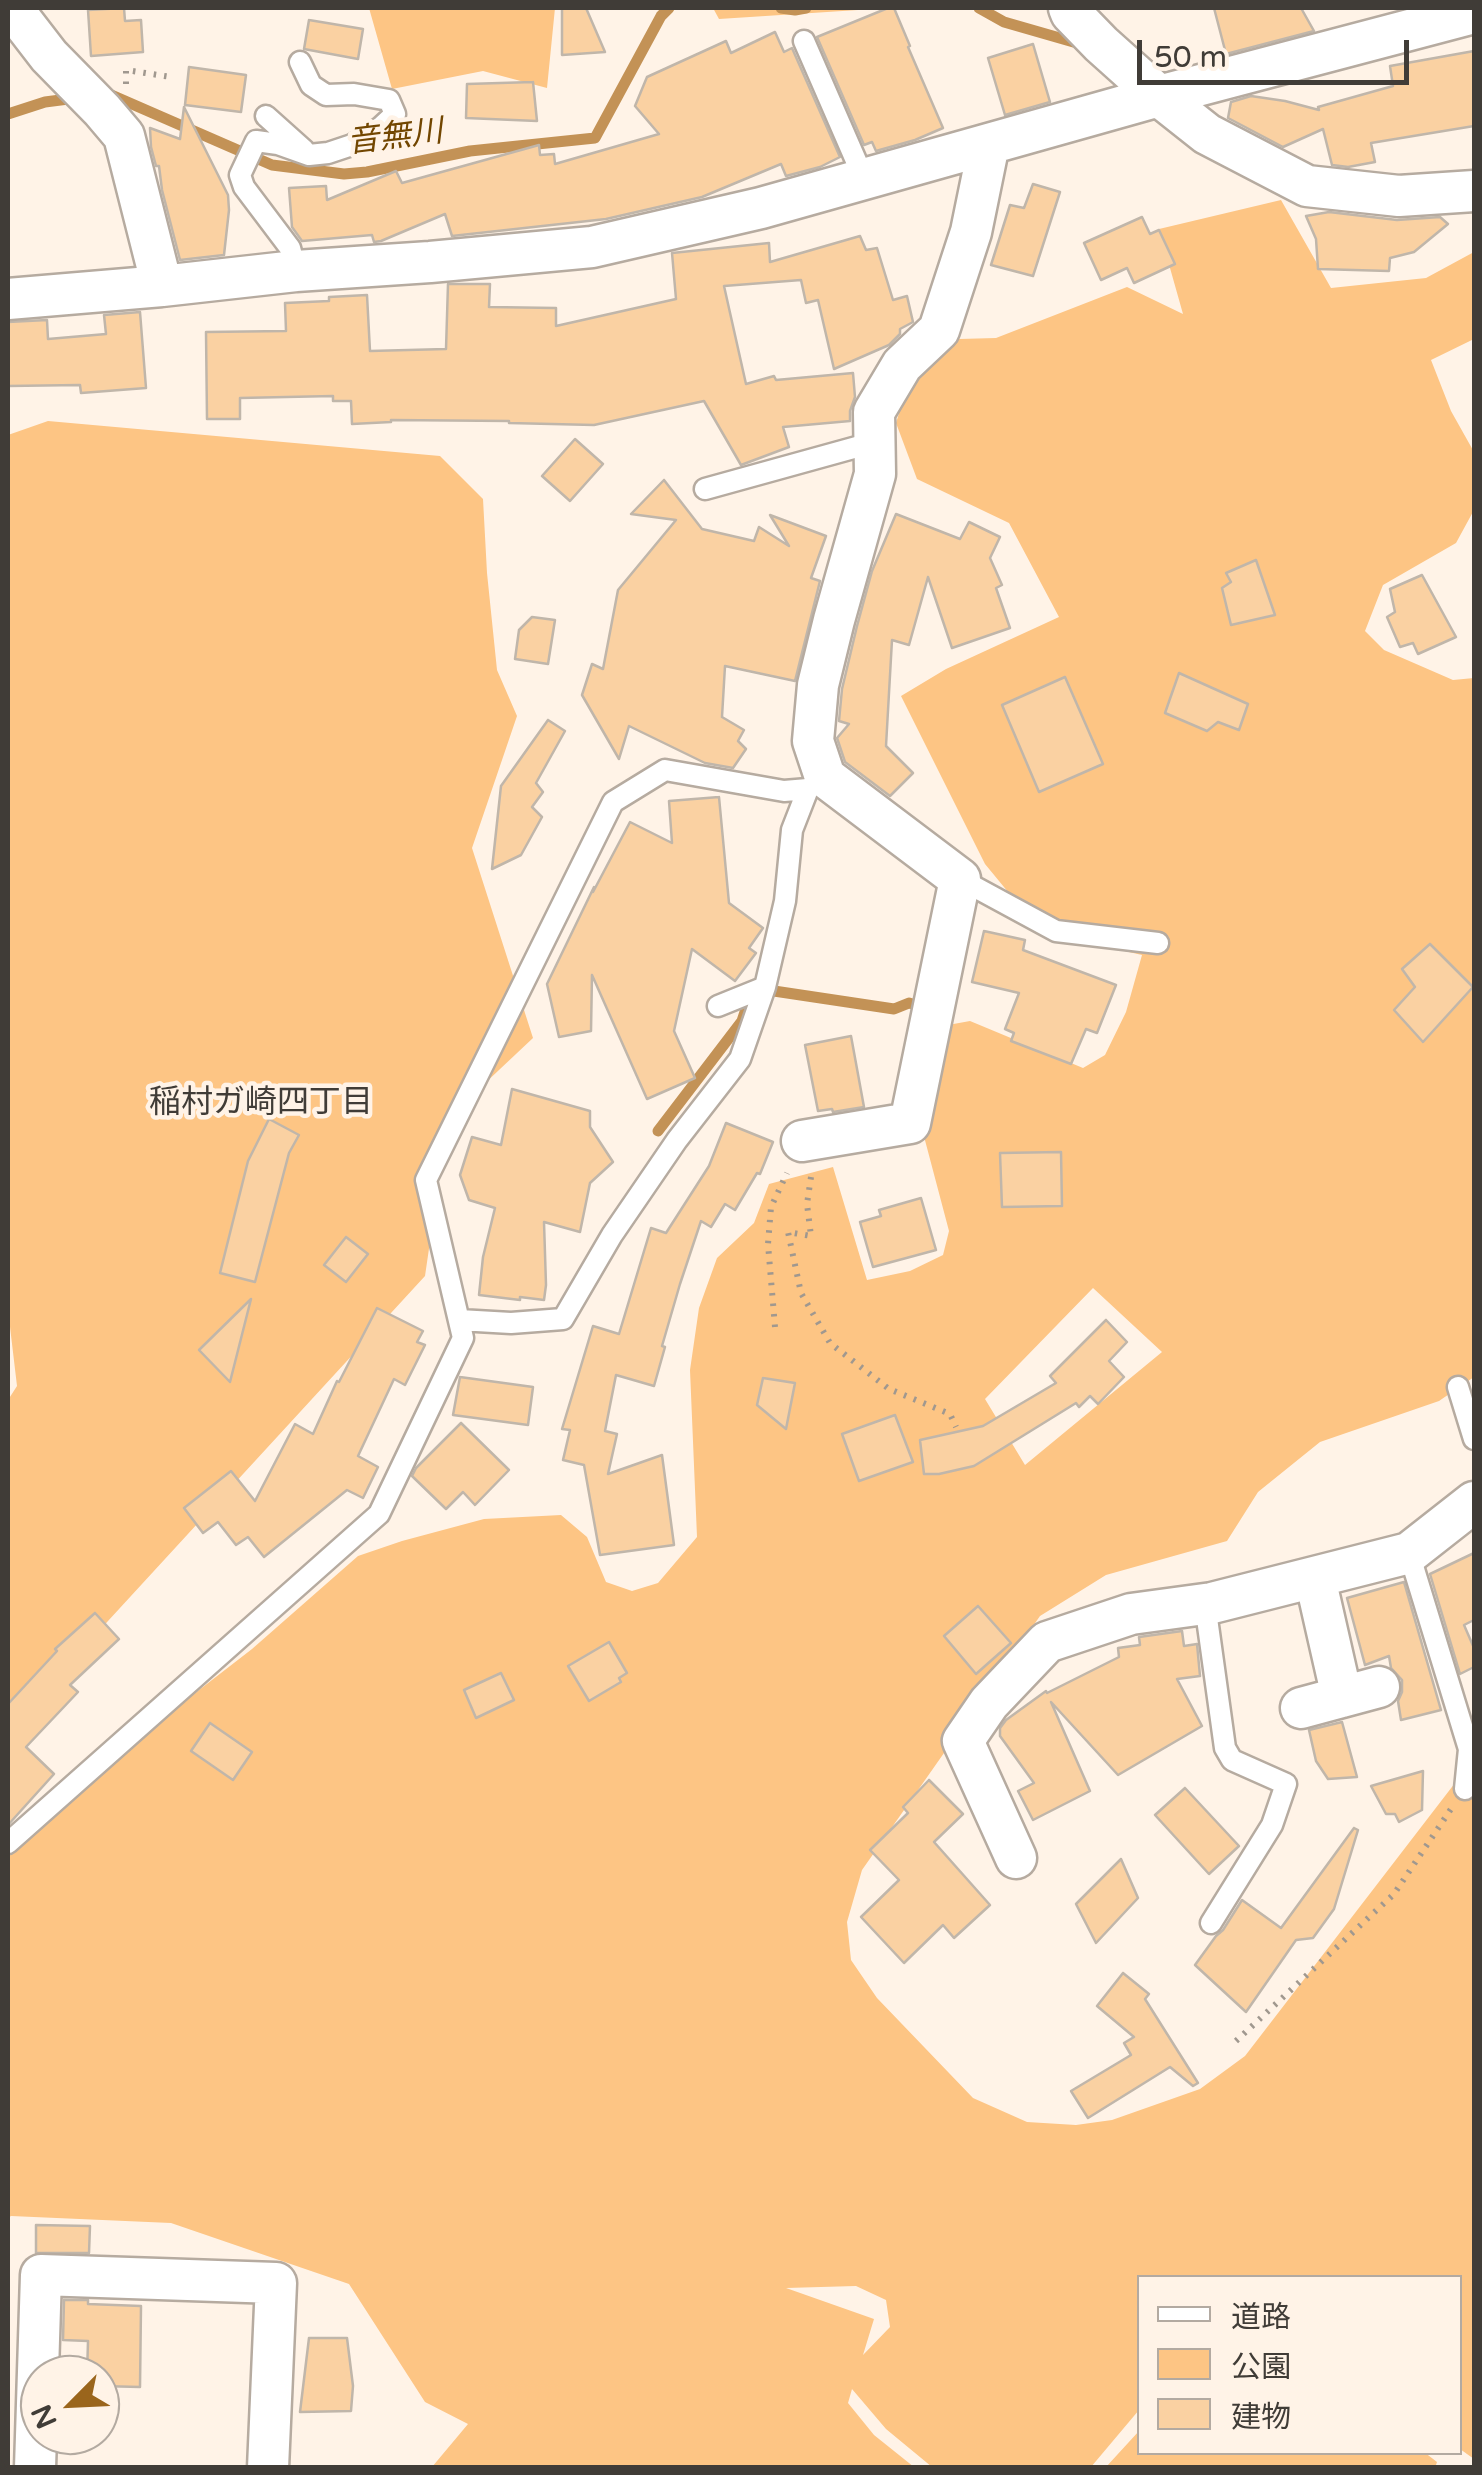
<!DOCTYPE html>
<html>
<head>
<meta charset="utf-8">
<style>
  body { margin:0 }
  #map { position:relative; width:1482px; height:2475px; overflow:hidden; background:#fff3e7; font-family:"Varela Round","Noto Sans JP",sans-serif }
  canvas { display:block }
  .frame { position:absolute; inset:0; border:10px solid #403c37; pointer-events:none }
  .legend { position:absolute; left:1137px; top:2275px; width:325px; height:180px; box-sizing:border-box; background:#fff3e7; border:2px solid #b3aaa1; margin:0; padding:12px 18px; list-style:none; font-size:30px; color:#403c37 }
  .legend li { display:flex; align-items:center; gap:20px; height:50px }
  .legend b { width:50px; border:2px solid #b3aaa1 }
  .north { position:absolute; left:20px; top:2355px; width:100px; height:100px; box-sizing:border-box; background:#fff3e7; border:2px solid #b3aaa1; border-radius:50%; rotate:246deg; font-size:28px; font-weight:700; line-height:40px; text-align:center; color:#403c37 }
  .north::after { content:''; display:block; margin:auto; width:35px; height:45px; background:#9a651c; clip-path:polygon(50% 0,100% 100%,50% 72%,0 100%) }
  .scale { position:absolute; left:1137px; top:40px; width:272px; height:45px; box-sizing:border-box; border:5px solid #403c37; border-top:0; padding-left:12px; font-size:30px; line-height:35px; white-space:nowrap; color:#403c37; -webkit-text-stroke:8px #fff3e7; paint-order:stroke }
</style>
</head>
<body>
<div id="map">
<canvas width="1482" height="2475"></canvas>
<div class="frame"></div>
<ul class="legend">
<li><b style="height:12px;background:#fff"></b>道路</li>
<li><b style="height:28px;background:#fdc584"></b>公園</li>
<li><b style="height:28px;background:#fad1a2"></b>建物</li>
</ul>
<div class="north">N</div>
<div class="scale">50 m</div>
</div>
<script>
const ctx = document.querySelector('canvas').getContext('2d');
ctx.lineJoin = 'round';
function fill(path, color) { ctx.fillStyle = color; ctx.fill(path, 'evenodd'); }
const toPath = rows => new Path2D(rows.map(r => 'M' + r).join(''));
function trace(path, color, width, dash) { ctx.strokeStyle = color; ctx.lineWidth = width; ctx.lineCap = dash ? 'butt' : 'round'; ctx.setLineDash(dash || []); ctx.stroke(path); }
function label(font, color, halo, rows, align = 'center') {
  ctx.font = font + ' "Varela Round","Noto Sans JP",sans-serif'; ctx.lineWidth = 9; ctx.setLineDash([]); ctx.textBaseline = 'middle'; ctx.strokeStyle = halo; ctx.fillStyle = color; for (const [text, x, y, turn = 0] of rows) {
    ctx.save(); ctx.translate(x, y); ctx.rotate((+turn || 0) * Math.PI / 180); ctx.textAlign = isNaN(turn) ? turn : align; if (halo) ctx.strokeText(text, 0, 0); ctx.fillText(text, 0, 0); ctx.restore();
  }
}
fill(toPath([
  [369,8,555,8,547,88,483,71,392,89],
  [713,8,862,8,858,10,719,19],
  [1281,200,1331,288,1426,278,1474,252,1474,339,1431,360,1451,411,1474,452,1474,510,1456,543,1383,585,1365,631,1384,650,1453,680,1474,678,1474,1377,1439,1401,1320,1442,1258,1492,1227,1541,1106,1575,1040,1616,862,1870,847,1922,851,1960,877,1998,973,2098,1027,2122,1076,2125,1112,2120,1200,2089,1245,2056,1465,1770,1474,1763,1474,2459,1460,2449,1460,2278,1140,2278,1139,2410,1091,2467,932,2467,886,2429,852,2389,848,2403,874,2435,914,2467,432,2467,468,2424,425,2402,349,2284,171,2223,11,2216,8,2218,8,1838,252,1649,358,1556,402,1541,484,1519,561,1515,587,1537,606,1582,632,1591,658,1583,697,1537,690,1370,699,1308,717,1258,754,1223,769,1184,833,1167,867,1280,910,1271,943,1255,949,1231,917,1110,937,1027,970,1021,1083,1068,1105,1055,1126,1012,1142,955,1041,932,985,864,901,696,946,669,1059,617,1009,523,917,479,896,423,911,374,959,339,996,338,1127,287,1183,314,1159,229],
  [1093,1288,1162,1352,1025,1465,985,1399],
  [856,2286,886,2300,890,2327,863,2355,874,2319,786,2288],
  [48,421,440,456,483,499,487,573,497,670,517,716,472,848,533,1038,448,1118,425,1276,74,1658,8,1713,8,1400,17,1386,8,1310,8,435],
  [1139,2431,1140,2452,1424,2452,1437,2462,1435,2468,1106,2467]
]), '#fdc584');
trace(toPath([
  [781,8,795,10,806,8],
  [979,8,1004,22,1077,43,1081,47],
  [104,94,109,94,272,165,344,174,367,172,470,151,595,138,661,16,669,8],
  [8,114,45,102,76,98],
  [658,1131,742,1021,748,1003,774,991,894,1009,909,1003,923,1007]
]), '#c39256', 11);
const building = toPath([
  [124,8,125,21,141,20,143,52,91,56,88,10,124,8],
  [562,8,586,8,605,52,562,55,562,8],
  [888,8,894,8,910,46,908,47,943,128,915,140,876,151,872,142,864,145,817,37,888,8],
  [1214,8,1301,8,1314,31,1226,54,1214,8],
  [309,20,363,29,358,59,304,49,309,20],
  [775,32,784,52,792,48,840,157,820,167,786,176,781,164,702,197,606,219,452,236,445,214,381,241,374,242,372,235,302,241,292,227,289,188,326,186,327,200,396,171,402,183,539,145,540,155,554,154,555,164,659,134,635,106,647,77,726,41,731,53,775,32],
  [1033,44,1050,102,1005,115,988,58,1033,44],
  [1474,51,1474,126,1371,143,1375,162,1348,167,1332,165,1323,129,1283,147,1228,118,1231,102,1251,96,1285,101,1319,110,1318,107,1393,86,1390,66,1474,51],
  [189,67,246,75,241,112,185,105,189,67],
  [533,82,537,121,466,118,467,84,533,82],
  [184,107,228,195,229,210,224,255,180,260,162,190,159,166,156,166,151,147,150,128,180,139,184,107],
  [1033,184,1060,192,1033,276,991,265,1010,205,1024,208,1033,184],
  [1329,212,1397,220,1440,217,1448,224,1414,252,1390,258,1389,271,1318,269,1316,239,1306,216,1329,212],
  [1142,217,1150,234,1159,230,1175,264,1134,283,1127,268,1101,280,1084,243,1142,217],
  [860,236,866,250,877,248,893,300,907,296,913,322,900,329,900,334,889,345,834,369,818,300,806,303,801,280,724,286,746,384,774,376,776,380,853,373,855,397,850,411,850,421,783,427,789,447,741,465,704,401,594,425,509,423,509,421,391,420,391,422,352,424,351,401,333,401,333,396,240,398,240,419,207,419,206,332,286,331,285,303,329,301,329,297,367,295,370,351,446,349,448,284,490,284,489,307,556,308,556,326,676,299,672,253,769,243,770,262,860,236],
  [140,312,146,388,81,393,80,385,8,386,8,322,47,320,48,339,106,334,104,315,140,312],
  [575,439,603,464,570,501,542,476,575,439],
  [664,480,702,529,754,541,759,527,789,546,770,515,826,536,811,578,820,581,795,681,725,666,722,717,744,730,738,741,746,749,733,768,705,763,629,726,619,759,582,695,592,664,603,669,618,590,676,520,631,514,664,480],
  [896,514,960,539,969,522,1000,537,990,558,1002,585,996,588,1010,628,952,648,928,577,909,645,892,640,886,746,913,773,890,796,845,762,837,738,849,724,839,721,842,689,857,626,872,571,896,514],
  [1256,560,1275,615,1231,625,1222,588,1231,582,1226,573,1256,560],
  [1422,575,1456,637,1418,654,1413,643,1400,647,1387,617,1395,612,1390,589,1422,575],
  [532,617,555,620,548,664,515,659,519,630,532,617],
  [1179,673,1248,704,1239,730,1218,722,1207,731,1165,713,1179,673],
  [1065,677,1103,764,1039,792,1002,705,1065,677],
  [548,720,565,731,536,783,543,792,532,807,542,817,521,855,492,869,501,786,548,720],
  [719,797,729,903,763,928,749,948,756,953,735,981,692,949,674,1031,695,1078,647,1099,592,975,591,1031,559,1037,547,984,594,887,593,892,630,822,672,843,669,801,719,797],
  [984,931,1025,940,1023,950,1116,985,1097,1033,1086,1029,1071,1064,1011,1041,1014,1033,1005,1029,1019,993,972,982,984,931],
  [1430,944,1473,987,1423,1042,1394,1010,1415,987,1402,969,1430,944],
  [851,1036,864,1107,833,1112,832,1109,818,1111,805,1045,851,1036],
  [512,1089,590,1111,590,1127,613,1162,590,1183,580,1232,544,1222,546,1285,544,1300,520,1297,520,1300,479,1295,483,1257,495,1208,469,1200,460,1175,472,1137,501,1145,512,1089],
  [269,1119,299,1135,289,1153,255,1282,220,1273,248,1161,269,1119],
  [726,1123,773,1142,760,1174,757,1173,735,1210,725,1204,711,1227,701,1221,680,1284,662,1346,665,1347,654,1386,616,1375,605,1431,617,1434,608,1474,662,1455,674,1545,600,1555,584,1465,563,1460,570,1430,562,1429,593,1326,619,1334,651,1228,666,1233,709,1166,726,1123],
  [1061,1152,1062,1206,1002,1207,1000,1153,1061,1152],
  [921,1198,936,1250,873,1267,860,1222,881,1216,879,1210,921,1198],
  [346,1237,368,1254,346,1282,324,1265,346,1237],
  [251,1299,230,1382,199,1350,251,1299],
  [377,1308,423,1331,417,1342,425,1345,405,1385,394,1379,358,1456,378,1467,363,1498,347,1490,264,1557,248,1537,236,1545,218,1522,203,1533,184,1508,231,1471,255,1501,295,1424,313,1434,337,1381,339,1382,377,1308],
  [1106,1320,1127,1342,1109,1361,1124,1377,1098,1404,1090,1396,1079,1407,1076,1403,974,1466,939,1474,924,1474,920,1440,983,1426,1056,1383,1050,1376,1106,1320],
  [460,1377,533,1387,528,1425,453,1415,460,1377],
  [763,1378,795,1383,786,1429,757,1405,763,1378],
  [895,1415,913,1462,859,1481,842,1434,895,1415],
  [461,1423,509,1470,475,1505,463,1492,446,1509,412,1476,416,1468,461,1423],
  [1474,1553,1474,1620,1464,1625,1474,1648,1474,1667,1460,1674,1430,1574,1474,1553],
  [1404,1582,1441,1710,1401,1720,1398,1701,1402,1692,1402,1680,1391,1668,1389,1656,1365,1665,1347,1598,1404,1582],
  [978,1606,1011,1643,976,1674,944,1636,978,1606],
  [95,1613,119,1639,70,1685,78,1692,26,1747,54,1774,8,1825,8,1704,57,1651,55,1649,95,1613],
  [1182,1631,1184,1646,1197,1644,1200,1676,1177,1679,1202,1726,1118,1775,1051,1702,1090,1791,1033,1820,1018,1791,1034,1783,1000,1736,1000,1728,1006,1720,1046,1691,1047,1693,1119,1657,1118,1648,1140,1645,1139,1637,1182,1631],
  [609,1642,627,1673,619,1678,621,1682,589,1701,568,1666,609,1642],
  [501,1673,514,1700,476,1718,464,1690,501,1673],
  [1342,1722,1357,1777,1328,1779,1316,1761,1309,1730,1342,1722],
  [210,1723,252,1752,233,1780,191,1751,210,1723],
  [1423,1771,1422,1810,1399,1822,1395,1814,1386,1814,1371,1786,1423,1771],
  [929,1780,963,1814,934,1842,990,1905,954,1938,943,1925,904,1963,861,1917,899,1880,870,1850,908,1813,903,1807,929,1780],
  [1185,1788,1239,1846,1209,1874,1155,1815,1185,1788],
  [1354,1828,1358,1830,1334,1909,1313,1938,1296,1940,1246,2012,1195,1965,1216,1936,1223,1930,1242,1900,1281,1928,1354,1828],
  [1121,1859,1138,1898,1096,1943,1076,1904,1121,1859],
  [1123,1973,1149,1994,1145,1999,1198,2083,1193,2086,1170,2067,1088,2118,1071,2091,1131,2055,1124,2043,1134,2037,1097,2006,1123,1973],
  [36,2225,90,2226,89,2253,36,2253,36,2225],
  [64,2300,88,2300,88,2304,141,2306,140,2387,100,2386,100,2375,87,2375,88,2341,63,2340,64,2300],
  [309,2338,347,2338,353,2386,351,2411,300,2412,309,2338]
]);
fill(building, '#fad1a2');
trace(building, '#c0b6aa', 2.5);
const service = toPath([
  [804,41,864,179],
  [266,116,304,150],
  [296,271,290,248,244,187,240,175,256,141,278,144,309,155,328,153,352,145,381,127,395,114,389,100,354,94,326,95,311,85,300,62],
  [705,489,875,442],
  [960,879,1056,931,1158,943],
  [718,1006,765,987],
  [459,1320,511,1323,563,1319,612,1235,677,1140,740,1059,765,987,785,901,792,830,808,789],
  [1458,1387,1474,1439],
  [1409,1553,1469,1749,1465,1789],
  [1205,1604,1225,1748,1232,1760,1286,1784,1272,1825,1211,1923],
  [8,1843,379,1514,463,1338,426,1180,613,802,665,770,784,791,808,789,825,777]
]);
const minor = toPath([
  [12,8,49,56,102,110,124,136,162,286],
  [1069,8,1071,13,1101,44,1159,96,1207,134,1307,186,1399,196,1474,191],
  [8,299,162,286,296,271,430,262,592,247,761,208,1159,96,1474,13],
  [802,1141,910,1123,960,879,825,777,813,741,818,685,834,620,875,474,874,412,902,365,939,330,971,232,989,144],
  [1315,1578,1342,1697],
  [1301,1708,1379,1687],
  [1016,1858,963,1741,989,1703,1047,1642,1131,1614,1212,1603,1409,1553,1474,1502],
  [35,2468,41,2275,276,2283,268,2468]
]);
trace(service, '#b6aba0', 25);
trace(minor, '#b6aba0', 45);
trace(toPath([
  [126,84,126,70,171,77],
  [811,1177,807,1204,811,1236,788,1232,801,1293,830,1343,889,1389,950,1414,956,1427],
  [775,1327,768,1244,771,1207,787,1173],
  [1236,2041,1394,1894,1451,1809]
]), '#a0988f', 6, [2.5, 8]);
trace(service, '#fff', 20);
trace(minor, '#fff', 40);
label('italic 32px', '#724600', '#fff3e7', [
  ["音無川",395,138,-7]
]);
label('32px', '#403c37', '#fff3e7', [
  ["稲村ガ崎四丁目",261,1104]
]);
</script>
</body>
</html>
